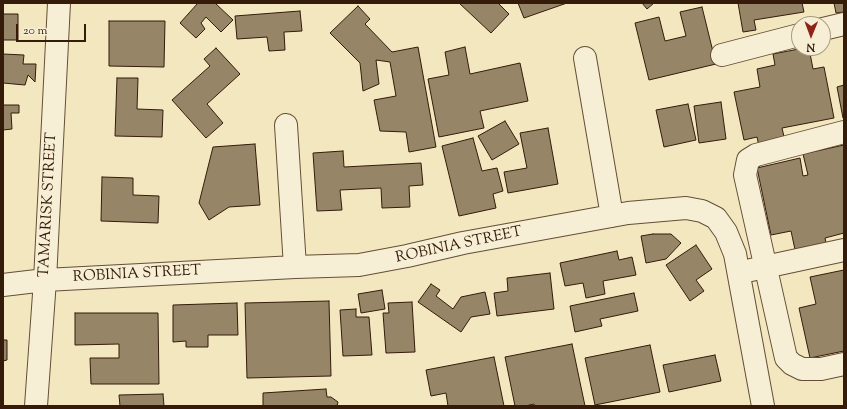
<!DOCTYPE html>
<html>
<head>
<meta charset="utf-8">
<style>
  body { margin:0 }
  #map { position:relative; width:847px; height:409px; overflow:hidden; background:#f2e7be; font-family:"Sorts Mill Goudy",serif }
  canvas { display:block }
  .frame { position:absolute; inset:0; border:4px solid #341b0a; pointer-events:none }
  .north { position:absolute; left:791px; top:16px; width:40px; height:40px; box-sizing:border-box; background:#f7efd5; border:1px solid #a99a84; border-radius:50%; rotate:181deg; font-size:11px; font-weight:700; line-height:16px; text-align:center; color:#341b0a }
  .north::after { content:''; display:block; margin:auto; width:14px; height:18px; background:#8f2418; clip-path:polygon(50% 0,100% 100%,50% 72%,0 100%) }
  .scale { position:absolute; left:16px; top:24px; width:70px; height:18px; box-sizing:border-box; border:2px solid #341b0a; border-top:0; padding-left:5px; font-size:12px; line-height:14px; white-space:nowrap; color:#341b0a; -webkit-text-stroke:3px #f7efd5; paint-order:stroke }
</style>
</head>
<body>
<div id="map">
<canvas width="847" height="409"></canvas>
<div class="frame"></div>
<div class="north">N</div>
<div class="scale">20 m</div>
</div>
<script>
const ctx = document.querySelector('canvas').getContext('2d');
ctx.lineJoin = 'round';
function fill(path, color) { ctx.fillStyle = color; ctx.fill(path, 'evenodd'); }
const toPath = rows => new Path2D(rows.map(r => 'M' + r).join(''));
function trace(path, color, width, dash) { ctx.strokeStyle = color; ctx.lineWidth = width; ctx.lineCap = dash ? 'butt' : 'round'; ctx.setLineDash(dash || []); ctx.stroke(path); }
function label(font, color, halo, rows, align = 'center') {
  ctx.font = font + ' "Sorts Mill Goudy",serif'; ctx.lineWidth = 3; ctx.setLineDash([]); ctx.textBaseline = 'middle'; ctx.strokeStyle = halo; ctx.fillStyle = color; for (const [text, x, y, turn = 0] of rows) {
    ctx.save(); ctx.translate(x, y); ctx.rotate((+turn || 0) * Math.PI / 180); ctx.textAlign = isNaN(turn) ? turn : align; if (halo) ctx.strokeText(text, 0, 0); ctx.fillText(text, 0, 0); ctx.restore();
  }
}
const building = toPath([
  [198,3,215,3,233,20,221,32,206,17,201,23,205,29,196,38,180,23,198,3],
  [459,3,498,3,509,14,491,33,459,3],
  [518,3,567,3,524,18,518,3],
  [642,3,654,3,647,9,642,3],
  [738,3,802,3,804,12,754,20,756,30,743,32,738,3],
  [834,3,844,3,844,12,836,13,834,3],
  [358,6,370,19,365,24,392,52,418,47,436,147,409,152,406,132,380,131,374,100,396,96,390,62,376,60,379,84,363,91,360,63,330,33,358,6],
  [702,7,716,64,649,80,635,23,659,17,665,41,686,36,680,12,702,7],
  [300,11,302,31,284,32,285,50,269,51,267,37,237,39,235,16,300,11],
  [3,14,18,14,18,40,3,40,3,14],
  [109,21,165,21,164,67,109,66,109,21],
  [465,47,470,74,520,63,528,101,480,111,484,128,439,137,428,79,449,75,445,52,465,47],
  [216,48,240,74,207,104,223,123,206,138,172,100,210,66,204,59,216,48],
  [804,48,809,48,813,69,824,67,834,118,782,128,785,141,759,146,757,137,744,140,734,92,760,87,757,69,775,65,773,54,804,48],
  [3,54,24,55,23,64,36,64,35,82,28,75,25,85,3,83,3,54],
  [117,78,138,78,137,109,163,110,162,137,115,136,117,78],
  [844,85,844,118,843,118,837,87,844,85],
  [721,102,726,139,699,143,694,106,721,102],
  [688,104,696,140,664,147,656,110,688,104],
  [3,105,19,105,19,113,11,113,12,129,3,130,3,105],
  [505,121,519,144,492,160,478,136,505,121],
  [548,128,558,184,508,193,504,172,527,168,520,133,548,128],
  [473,138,482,171,497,168,503,191,493,194,496,208,459,216,442,146,473,138],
  [255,144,260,205,229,207,209,220,199,203,213,147,255,144],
  [844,145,844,233,825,238,828,252,797,259,791,231,771,235,757,168,800,158,803,176,808,175,803,154,844,145],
  [343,151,344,167,421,163,423,185,409,186,410,207,382,208,381,188,340,190,342,210,317,211,313,153,343,151],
  [102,177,133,178,133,195,159,196,158,223,101,221,102,177],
  [653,234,671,234,681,243,666,259,646,263,641,236,653,234],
  [696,245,712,269,696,280,704,291,690,301,666,265,696,245],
  [617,251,619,260,632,257,636,275,603,281,605,294,586,298,583,283,565,286,560,263,617,251],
  [844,270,844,351,810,358,799,308,816,304,810,277,844,270],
  [550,273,554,309,497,316,494,293,508,291,507,278,550,273],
  [431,284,440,290,436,296,453,309,461,297,485,292,490,314,471,317,461,332,418,302,431,284],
  [382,290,385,309,361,313,358,294,382,290],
  [634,293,638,311,600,319,602,326,575,332,570,306,634,293],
  [329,301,331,376,247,378,245,303,329,301],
  [412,302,415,352,386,353,383,313,389,313,388,303,412,302],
  [237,303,238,335,208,335,208,347,186,347,186,341,173,342,173,305,237,303],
  [356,309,356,317,369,317,372,355,343,356,340,310,356,309],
  [75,313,158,313,159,384,91,384,90,358,119,358,119,344,75,345,75,313],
  [3,340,7,340,7,360,3,361,3,340],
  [572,344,585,406,535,406,534,404,525,406,515,406,505,357,572,344],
  [650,345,660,392,595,405,585,358,650,345],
  [715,355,721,381,669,392,663,365,715,355],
  [494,357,504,406,448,406,446,393,431,396,426,370,494,357],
  [326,389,327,397,331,397,338,402,337,406,263,406,263,393,326,389],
  [163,394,164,406,120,406,119,395,163,394]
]);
fill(building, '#978568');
trace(building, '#341b0a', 1);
const street = toPath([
  [823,29,844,24],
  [722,55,799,35],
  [585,58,612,216],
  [286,125,295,267],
  [844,132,756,155,748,160,745,175,786,358,792,364,802,369,821,369,844,364],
  [751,270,844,250],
  [3,285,45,280,295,267,359,265,407,256,463,243,628,213,686,208,702,211,716,218,726,232,735,254,763,406],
  [36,406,45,280,59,3]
]);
trace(street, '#644e37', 24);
trace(street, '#f7efd5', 22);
label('15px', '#341b0a', '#f7efd5', [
  ["TAMARISK STREET",49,205,-87],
  ["ROBINIA STREET",459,246,-12],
  ["ROBINIA STREET",137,275,-3]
]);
</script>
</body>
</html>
